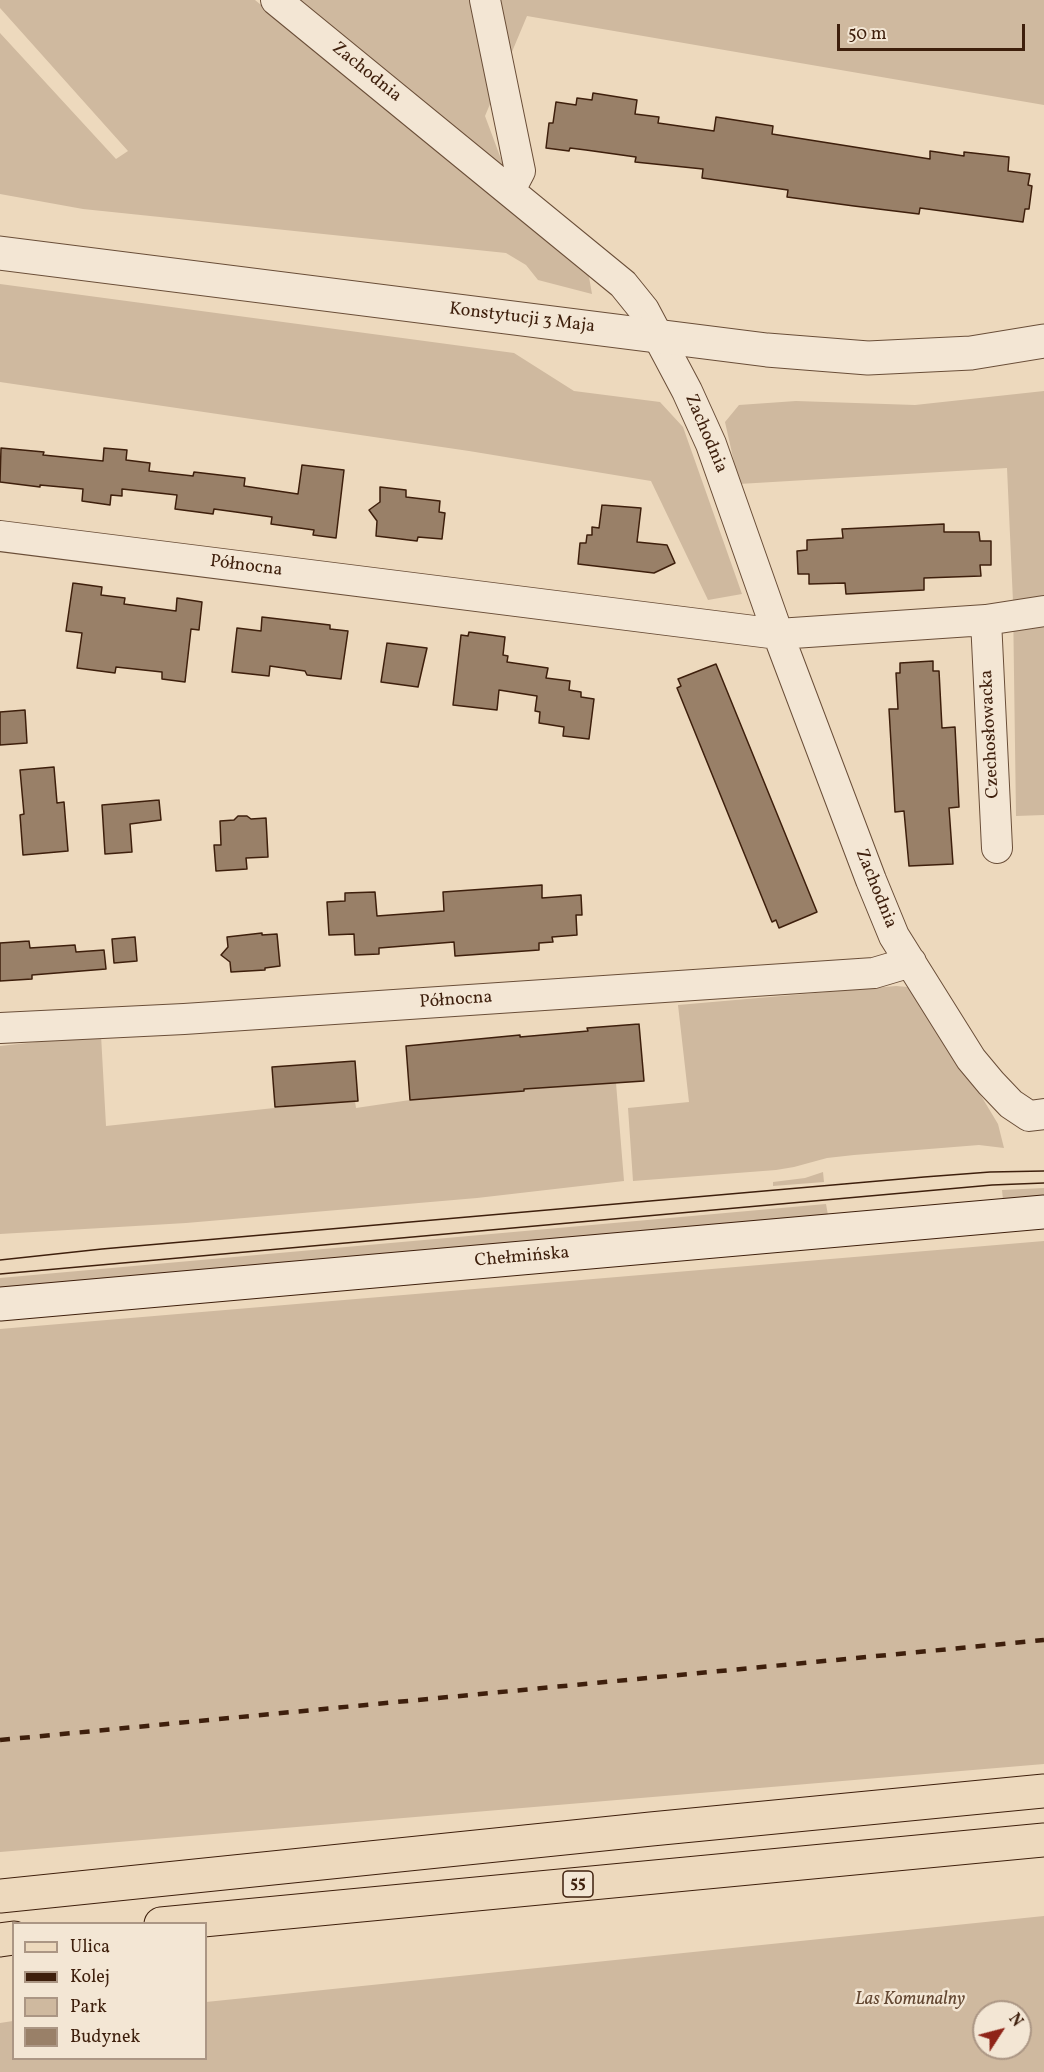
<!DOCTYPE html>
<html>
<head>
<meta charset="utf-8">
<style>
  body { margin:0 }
  #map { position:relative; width:1044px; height:2072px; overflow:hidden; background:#edd9bd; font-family:Vollkorn,serif }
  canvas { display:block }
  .legend { position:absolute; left:12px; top:1922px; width:195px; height:138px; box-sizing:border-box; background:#f3e6d4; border:2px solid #ab9684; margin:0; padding:8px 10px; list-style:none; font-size:18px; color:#3e1f0c }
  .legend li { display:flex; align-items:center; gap:12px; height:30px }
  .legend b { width:30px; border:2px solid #ab9684 }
  .north { position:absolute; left:972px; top:2000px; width:60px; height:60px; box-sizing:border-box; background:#f3e6d4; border:2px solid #ab9684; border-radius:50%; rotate:54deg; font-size:16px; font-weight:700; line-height:24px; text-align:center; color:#3e1f0c }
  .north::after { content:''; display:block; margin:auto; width:21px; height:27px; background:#8f2418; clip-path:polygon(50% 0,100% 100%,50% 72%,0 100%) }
  .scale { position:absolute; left:837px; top:24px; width:188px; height:27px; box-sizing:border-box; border:3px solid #3e1f0c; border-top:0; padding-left:8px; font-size:18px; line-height:21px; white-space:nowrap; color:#3e1f0c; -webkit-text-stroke:4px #f3e6d4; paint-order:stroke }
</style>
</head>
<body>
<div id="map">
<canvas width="1044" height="2072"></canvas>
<ul class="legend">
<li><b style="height:8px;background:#edd9bd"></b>Ulica</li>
<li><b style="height:8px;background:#3e1f0c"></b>Kolej</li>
<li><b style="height:16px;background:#cfb99f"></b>Park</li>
<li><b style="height:16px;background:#998068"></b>Budynek</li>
</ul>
<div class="north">N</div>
<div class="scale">50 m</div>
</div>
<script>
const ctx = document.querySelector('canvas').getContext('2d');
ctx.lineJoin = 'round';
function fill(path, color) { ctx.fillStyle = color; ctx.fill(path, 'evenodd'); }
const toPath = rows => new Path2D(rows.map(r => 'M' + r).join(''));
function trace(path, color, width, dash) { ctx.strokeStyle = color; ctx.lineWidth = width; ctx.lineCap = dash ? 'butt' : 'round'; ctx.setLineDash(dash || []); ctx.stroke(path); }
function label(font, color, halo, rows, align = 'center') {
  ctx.font = font + ' Vollkorn,serif'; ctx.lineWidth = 5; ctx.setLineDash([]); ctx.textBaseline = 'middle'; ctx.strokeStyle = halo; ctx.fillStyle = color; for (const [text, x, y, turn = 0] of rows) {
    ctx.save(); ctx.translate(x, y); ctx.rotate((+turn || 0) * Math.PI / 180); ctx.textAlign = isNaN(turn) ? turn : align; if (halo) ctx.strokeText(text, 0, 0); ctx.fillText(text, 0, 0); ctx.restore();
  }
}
fill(toPath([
  [0,0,255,0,589,277,592,294,538,280,526,265,506,253,83,209,0,194,0,33,116,159,128,151,0,8],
  [292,0,1044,0,1044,105,527,16,485,116,504,167],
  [0,284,514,353,574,391,660,402,683,427,742,594,708,600,651,481,469,451,0,382],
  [1044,391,1044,815,1016,816,1013,602,1007,468,739,484,725,422,739,405,796,401,915,405],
  [896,986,908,987,914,989,920,994,998,1124,1004,1148,979,1145,854,1155,827,1158,794,1167,776,1170,633,1181,628,1108,689,1102,678,1005],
  [101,1035,106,1126,293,1106,355,1101,356,1108,410,1100,524,1091,524,1089,616,1083,624,1181,477,1198,186,1223,0,1234,0,1046],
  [823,1172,824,1182,773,1186,773,1182,805,1178],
  [1044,1188,1044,1197,1003,1200,1002,1190],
  [826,1204,828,1215,0,1288,0,1278],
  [1044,1241,1044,1764,0,1852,0,1329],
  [1044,1916,1044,2072,0,2072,0,2023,13,2021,14,2058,206,2058,206,2002],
  [984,2012,1020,2012,1020,2048,984,2048]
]), '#cfb99f');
const building = toPath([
  [593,93,637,100,635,114,659,117,658,123,714,131,716,117,773,126,772,134,930,159,930,151,964,156,964,152,1009,157,1008,171,1030,174,1028,185,1032,186,1029,209,1025,209,1023,222,920,208,919,214,854,206,787,197,788,190,702,178,703,169,635,162,636,157,586,150,570,148,569,151,546,148,549,123,553,123,556,102,576,105,577,98,592,100,593,93],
  [1,448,44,452,43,455,103,461,104,448,127,450,126,460,150,463,149,471,193,476,194,472,245,478,244,486,298,494,302,465,344,470,336,538,313,535,314,530,271,524,272,517,214,509,213,514,175,509,177,495,122,489,122,496,111,495,110,505,82,501,83,489,40,485,40,487,0,482,1,448],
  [380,487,406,490,406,497,440,501,439,512,445,513,442,539,418,537,417,541,376,536,377,521,369,510,380,502,380,487],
  [602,505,641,508,637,542,667,545,675,563,654,573,578,564,580,543,586,543,587,535,592,535,592,527,599,528,602,505],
  [944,524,944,532,979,532,980,541,991,541,991,565,980,565,981,576,924,578,924,590,846,594,845,583,809,584,809,574,798,574,797,551,807,550,807,540,843,538,842,529,944,524],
  [73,583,102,587,101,595,125,598,124,604,176,611,177,598,202,602,199,630,191,629,185,682,162,679,162,672,116,667,115,673,77,668,82,633,66,631,73,583],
  [262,617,330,625,330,629,348,631,341,679,307,675,305,671,270,666,269,676,232,672,237,628,261,631,262,617],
  [469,632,505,637,503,655,508,656,507,662,548,668,546,678,570,681,569,690,581,692,581,697,594,699,589,739,563,736,564,727,539,723,540,712,535,711,537,696,499,690,497,710,453,705,461,635,468,636,469,632],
  [387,643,427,648,418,687,381,682,387,643],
  [933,661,933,671,939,671,942,728,955,727,959,807,949,808,953,864,909,866,904,811,895,812,889,709,898,709,896,673,900,673,900,663,933,661],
  [716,664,817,912,779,928,776,920,772,922,677,688,681,686,678,679,716,664],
  [25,710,27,743,0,745,0,712,25,710],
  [54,767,57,803,64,802,68,851,23,855,20,815,24,814,20,770,54,767],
  [159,800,161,820,130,824,132,852,105,854,102,805,159,800],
  [238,816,247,816,251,819,266,818,268,857,246,858,247,869,216,871,214,845,221,845,220,821,234,820,238,816],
  [542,885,542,898,581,895,582,915,576,915,577,935,552,937,553,942,539,943,539,950,455,956,454,942,379,948,379,954,355,955,354,934,329,935,327,902,345,901,345,893,375,892,377,916,444,911,443,892,542,885],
  [262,933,262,935,277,934,280,966,265,968,265,970,231,972,230,962,221,955,228,947,227,937,262,933],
  [135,937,137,961,114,963,112,939,135,937],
  [29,941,30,948,75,945,76,952,104,950,106,969,32,975,32,979,0,981,0,943,29,941],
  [639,1024,644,1081,524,1089,524,1091,410,1100,406,1046,520,1035,520,1037,588,1031,587,1028,639,1024],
  [355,1061,358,1101,275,1107,272,1067,355,1061]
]);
fill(building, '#998068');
trace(building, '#3e1f0c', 1.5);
const minor = toPath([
  [276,0,623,284,644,310,687,391,711,444,778,634,871,880,894,936,971,1059,991,1083,1011,1104,1029,1116,1044,1114],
  [485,0,520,171,510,190],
  [0,536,778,634,986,620,1044,611],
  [986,620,997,848],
  [0,1028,184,1019,874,973,911,962]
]);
const tertiary = toPath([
  [0,253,767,350,868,358,971,353,1044,341]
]);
const secondary = toPath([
  [0,1304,1044,1212]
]);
const primary = toPath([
  [0,1896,651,1829,1044,1791],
  [161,1924,1044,1840],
  [0,1940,14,1938]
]);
trace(minor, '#6a4e38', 32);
trace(tertiary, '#6a4e38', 35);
trace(secondary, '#3e1f0c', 35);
trace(primary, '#3e1f0c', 35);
trace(minor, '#f3e6d4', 30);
trace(tertiary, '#f3e6d4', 33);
trace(secondary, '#f3e6d4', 33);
trace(primary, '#edd9bd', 33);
trace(toPath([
  [0,1260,102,1249,924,1177,990,1172,1044,1171],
  [0,1274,992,1185,1044,1183]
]), '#3e1f0c', 1.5);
trace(toPath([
  [0,1740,1044,1640]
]), '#3e1f0c', 4.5, [10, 10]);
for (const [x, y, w] of [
  [578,1884,30]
]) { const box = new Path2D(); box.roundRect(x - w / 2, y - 13, w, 26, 4.5); ctx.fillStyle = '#f3e6d4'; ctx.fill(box); trace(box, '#3e1f0c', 1.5); }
label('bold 16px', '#3e1f0c', null, [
  ["55",578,1884]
]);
label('18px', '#3e1f0c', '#f3e6d4', [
  ["Zachodnia",366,73,39],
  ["Konstytucji 3 Maja",522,319,7],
  ["Zachodnia",705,434,67],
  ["Północna",246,567,7],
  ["Czechosłowacka",991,734,-93],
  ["Zachodnia",875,889,68],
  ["Północna",456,1001,-4],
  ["Chełmińska",522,1258,-5]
]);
label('italic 18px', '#624631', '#f3e6d4', [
  ["Las Komunalny",910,2001]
]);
</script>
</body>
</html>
